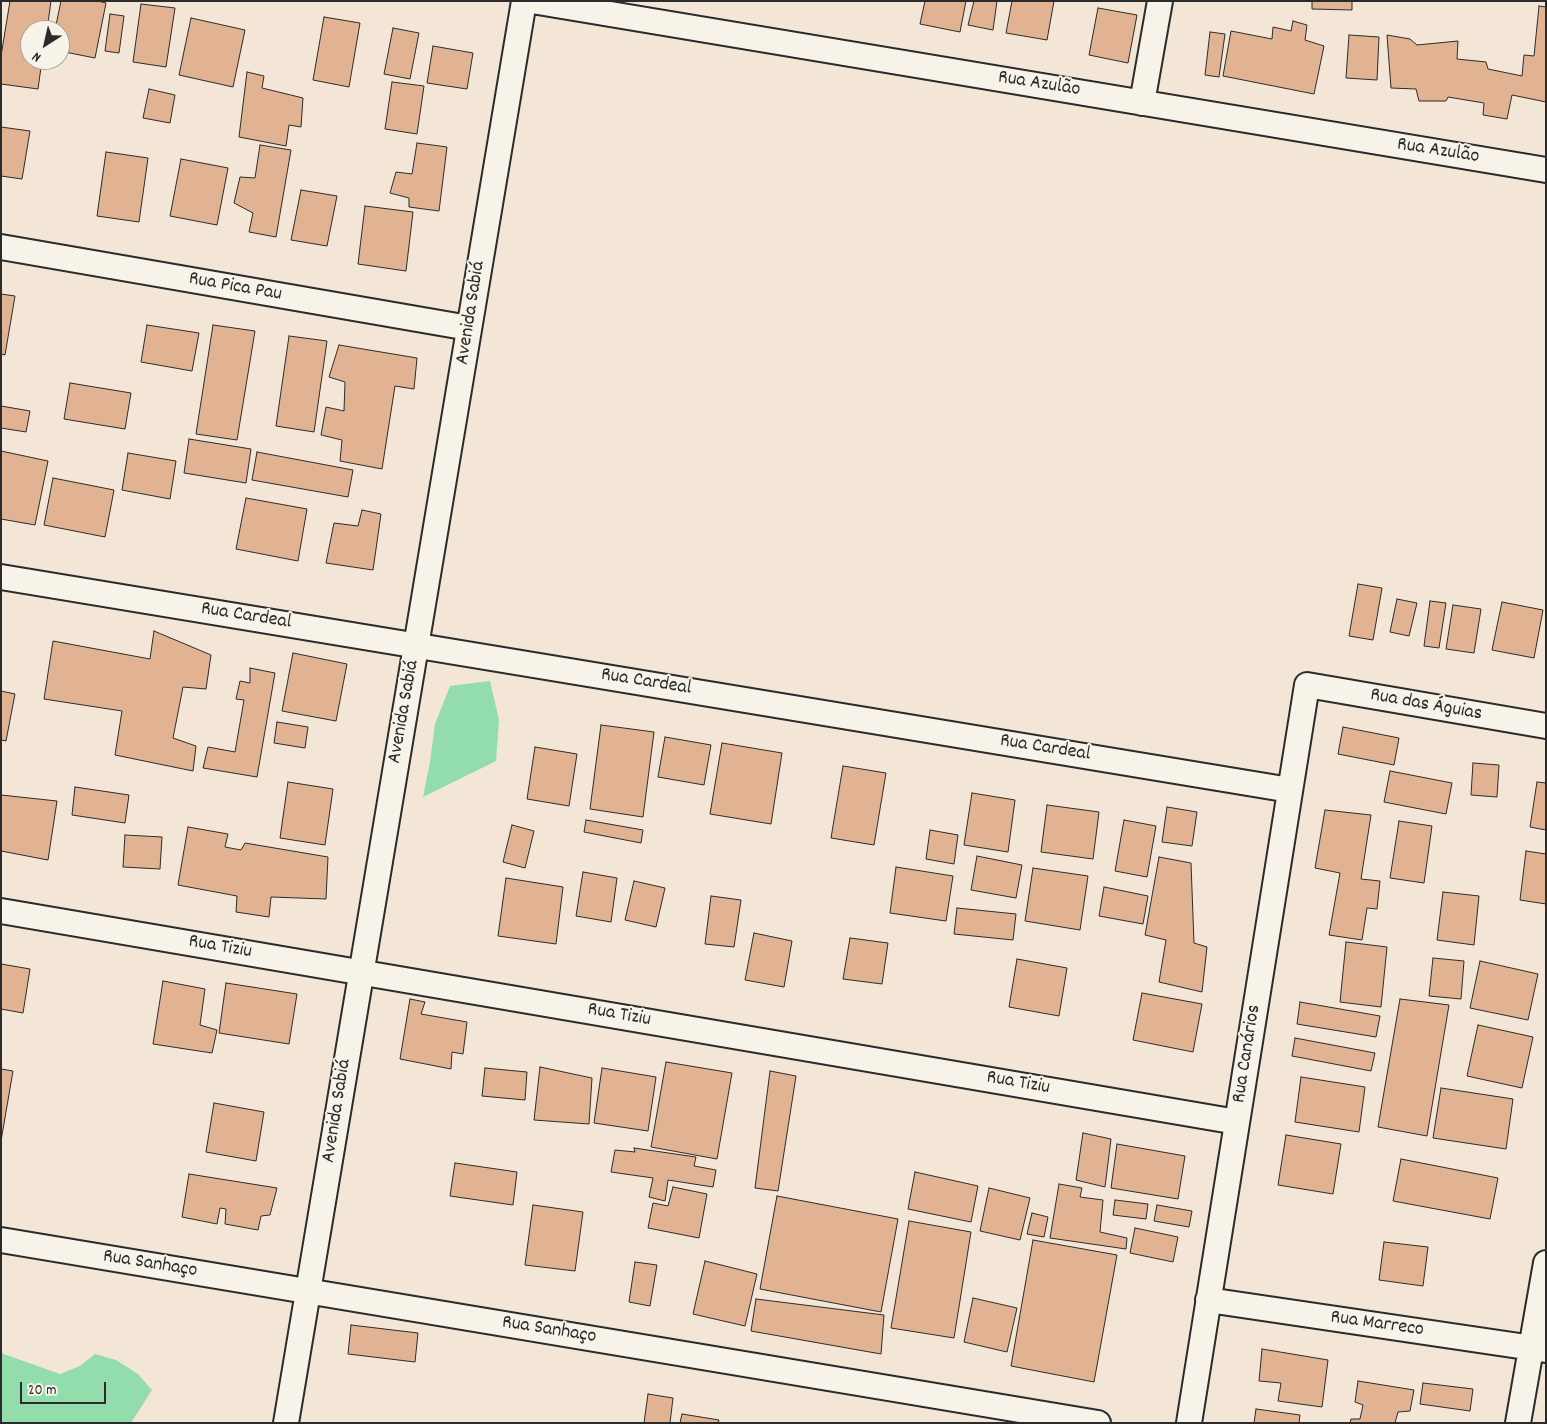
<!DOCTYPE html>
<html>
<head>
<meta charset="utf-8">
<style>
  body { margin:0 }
  #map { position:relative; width:1547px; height:1424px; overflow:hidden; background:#f3e6d7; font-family:Dekko,sans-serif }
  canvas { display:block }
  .frame { position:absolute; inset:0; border:2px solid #2b2b2b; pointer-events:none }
  .north { position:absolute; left:20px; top:20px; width:50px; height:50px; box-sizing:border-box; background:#f7f3e8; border:1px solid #a5a39c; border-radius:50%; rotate:215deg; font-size:14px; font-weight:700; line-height:20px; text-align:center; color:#2b2b2b }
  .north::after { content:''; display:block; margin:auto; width:18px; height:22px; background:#2b2b2b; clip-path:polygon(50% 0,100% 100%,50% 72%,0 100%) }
  .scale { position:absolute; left:20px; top:1382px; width:86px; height:22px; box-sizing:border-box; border:2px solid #2b2b2b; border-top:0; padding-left:6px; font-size:15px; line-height:18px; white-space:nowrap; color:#2b2b2b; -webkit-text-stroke:4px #f7f3e8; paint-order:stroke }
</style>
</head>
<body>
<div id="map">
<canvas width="1547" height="1424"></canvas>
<div class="frame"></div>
<div class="north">N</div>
<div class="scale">20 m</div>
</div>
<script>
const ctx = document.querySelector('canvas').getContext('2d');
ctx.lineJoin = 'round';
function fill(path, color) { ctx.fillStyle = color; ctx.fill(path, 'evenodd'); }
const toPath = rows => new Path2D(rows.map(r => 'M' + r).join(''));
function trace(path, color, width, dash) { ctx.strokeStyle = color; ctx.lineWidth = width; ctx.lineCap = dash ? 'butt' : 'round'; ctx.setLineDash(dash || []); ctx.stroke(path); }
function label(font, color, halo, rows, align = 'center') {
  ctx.font = font + ' Dekko,sans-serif'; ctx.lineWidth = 4; ctx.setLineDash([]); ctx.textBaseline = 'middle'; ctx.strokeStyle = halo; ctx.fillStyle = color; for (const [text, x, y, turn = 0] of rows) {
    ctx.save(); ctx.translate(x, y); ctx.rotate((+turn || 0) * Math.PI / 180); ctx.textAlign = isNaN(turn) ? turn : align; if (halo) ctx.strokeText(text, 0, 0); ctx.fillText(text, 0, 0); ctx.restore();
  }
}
fill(toPath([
  [490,681,499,720,496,761,423,797,430,762,435,724,450,686],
  [1,1353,60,1374,80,1366,95,1354,116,1360,138,1374,152,1390,131,1423,1,1423]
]), '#93ddac');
const building = toPath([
  [10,1,51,1,47,30,30,30,30,60,42,60,38,89,1,84,1,56,10,1],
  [61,1,98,1,106,3,95,58,60,51,60,30,55,30,61,1],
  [925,1,966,1,960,32,920,24,925,1],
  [974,1,997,1,993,30,968,25,974,1],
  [1012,1,1054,1,1047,40,1006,33,1012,1],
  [1312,1,1352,1,1352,10,1312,9,1312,1],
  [141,4,175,8,166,67,133,62,141,4],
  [1539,6,1546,7,1546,102,1512,95,1507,119,1483,115,1484,103,1448,97,1446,101,1419,101,1416,89,1391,88,1387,35,1410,39,1417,45,1458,41,1457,59,1486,62,1488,69,1522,76,1524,55,1534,56,1539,6],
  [1098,8,1137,15,1128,63,1089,55,1098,8],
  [110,14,124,16,119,53,105,51,110,14],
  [324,17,360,23,349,87,313,80,324,17],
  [191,18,245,30,233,87,179,75,191,18],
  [1293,21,1307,25,1305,40,1324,46,1314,94,1223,76,1231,31,1272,39,1273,27,1291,31,1293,21],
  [393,28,419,33,410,79,384,74,393,28],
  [1210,32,1225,34,1219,77,1205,75,1210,32],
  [1349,35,1379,37,1377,80,1346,78,1349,35],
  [433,46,473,53,467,89,427,83,433,46],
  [247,72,264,76,262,88,303,98,301,127,289,125,286,146,239,137,247,72],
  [392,82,424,86,417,134,385,129,392,82],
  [149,89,175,95,170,123,143,118,149,89],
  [1,127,30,131,22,179,1,176,1,127],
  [417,143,447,147,439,211,409,207,409,198,390,193,396,172,412,174,417,143],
  [260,145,291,150,276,237,249,232,253,213,234,203,240,177,255,178,260,145],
  [106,152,148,158,139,222,97,216,106,152],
  [181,159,228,168,217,225,170,216,181,159],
  [301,190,337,196,327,246,291,240,301,190],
  [365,206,413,212,406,271,358,264,365,206],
  [1,294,15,296,5,355,1,354,1,294],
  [147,325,199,333,192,371,141,362,147,325],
  [213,325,255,331,237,440,196,434,213,325],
  [289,336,327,341,314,432,276,426,289,336],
  [339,345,417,358,414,389,395,386,382,469,340,461,342,440,321,435,326,407,344,411,345,382,329,377,339,345],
  [70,383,131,393,125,429,64,419,70,383],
  [1,406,30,411,26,432,1,428,1,406],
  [189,439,251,449,246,483,184,473,189,439],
  [1,451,48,461,35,525,1,519,1,451],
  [257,452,353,470,348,497,252,480,257,452],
  [128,453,176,461,170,499,122,490,128,453],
  [53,478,114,490,105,537,44,525,53,478],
  [246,498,307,509,298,561,236,549,246,498],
  [362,510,381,514,373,570,326,563,334,523,358,526,362,510],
  [1358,584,1382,588,1373,640,1349,636,1358,584],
  [1397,599,1417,603,1409,636,1390,632,1397,599],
  [1430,601,1446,603,1439,648,1424,646,1430,601],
  [1502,602,1543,610,1534,658,1492,650,1502,602],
  [1453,605,1481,609,1474,653,1446,649,1453,605],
  [154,631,211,655,206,689,183,687,173,738,196,746,193,771,115,755,122,711,44,699,53,641,150,659,154,631],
  [293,653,347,664,336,721,282,711,293,653],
  [250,668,275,673,257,777,203,768,208,747,235,752,244,700,236,699,240,681,250,683,250,668],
  [1,691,15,694,6,741,1,740,1,691],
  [277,722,308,727,305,748,274,743,277,722],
  [601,725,654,732,643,817,590,809,601,725],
  [1343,727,1399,738,1394,765,1338,754,1343,727],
  [665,737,711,745,704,785,658,777,665,737],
  [722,743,782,753,771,824,710,814,722,743],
  [535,747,577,754,569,806,527,799,535,747],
  [1473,763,1499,765,1497,797,1471,795,1473,763],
  [843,766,886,773,874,845,831,838,843,766],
  [1390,771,1452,783,1446,814,1384,802,1390,771],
  [288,782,333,789,325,845,280,838,288,782],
  [1537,782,1546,783,1546,830,1530,827,1537,782],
  [75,787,129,795,125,823,72,815,75,787],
  [972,793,1015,800,1008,852,964,845,972,793],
  [1,795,57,801,48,860,1,851,1,795],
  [1047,805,1099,812,1093,859,1041,852,1047,805],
  [1167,807,1197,812,1192,846,1162,842,1167,807],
  [1325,810,1371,815,1361,879,1380,881,1377,909,1367,908,1362,940,1329,935,1340,873,1315,868,1325,810],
  [586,820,643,830,641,843,584,832,586,820],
  [1124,820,1156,826,1147,877,1115,871,1124,820],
  [1399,821,1432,826,1424,883,1390,878,1399,821],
  [512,825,534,831,525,868,503,862,512,825],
  [188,827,228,834,225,847,241,850,245,843,328,857,326,899,271,897,269,917,236,912,237,896,178,885,188,827],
  [930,830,958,835,954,864,926,859,930,830],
  [125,835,162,837,160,869,123,867,125,835],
  [1526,851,1546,854,1546,904,1520,900,1526,851],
  [977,856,1022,865,1016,898,971,890,977,856],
  [1159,857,1191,863,1194,943,1207,947,1202,992,1159,982,1166,940,1145,935,1159,857],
  [896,867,953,876,946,921,890,913,896,867],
  [1033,868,1088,876,1080,930,1025,921,1033,868],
  [583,872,617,878,611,922,576,916,583,872],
  [506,878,563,887,556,944,498,936,506,878],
  [634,881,665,888,656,927,625,920,634,881],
  [1104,887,1148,896,1143,924,1099,916,1104,887],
  [1443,892,1479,896,1474,945,1437,940,1443,892],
  [711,896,741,900,734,947,705,944,711,896],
  [957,908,1016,914,1013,940,954,934,957,908],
  [754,933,792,941,784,987,745,980,754,933],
  [850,938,888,943,882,984,843,979,850,938],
  [1346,942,1387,947,1381,1007,1340,1002,1346,942],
  [1433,958,1464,961,1461,999,1429,996,1433,958],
  [1017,959,1067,968,1059,1016,1009,1007,1017,959],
  [1480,961,1538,974,1528,1020,1470,1008,1480,961],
  [1,964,30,969,23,1013,1,1009,1,964],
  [163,981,205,989,200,1025,217,1030,212,1053,153,1044,163,981],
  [226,983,297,994,289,1044,219,1033,226,983],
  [1142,993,1202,1004,1193,1052,1133,1040,1142,993],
  [410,999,425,1002,421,1014,467,1022,463,1054,452,1052,451,1069,400,1059,410,999],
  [1400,999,1449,1005,1427,1136,1378,1127,1400,999],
  [1300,1002,1380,1016,1376,1037,1297,1024,1300,1002],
  [1478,1025,1533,1037,1522,1088,1467,1076,1478,1025],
  [1295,1038,1375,1053,1371,1071,1292,1056,1295,1038],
  [666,1062,732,1073,717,1159,651,1147,666,1062],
  [540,1067,592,1078,589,1124,534,1120,540,1067],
  [485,1068,527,1072,525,1100,482,1096,485,1068],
  [602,1068,656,1077,648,1131,594,1123,602,1068],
  [1,1069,13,1071,1,1141,1,1069],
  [770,1071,796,1076,778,1191,755,1188,770,1071],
  [1301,1077,1365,1087,1359,1132,1295,1122,1301,1077],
  [1441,1088,1513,1099,1506,1149,1433,1138,1441,1088],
  [214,1103,264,1112,256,1161,206,1152,214,1103],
  [1083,1133,1111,1139,1105,1187,1076,1180,1083,1133],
  [1286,1135,1341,1144,1333,1194,1278,1185,1286,1135],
  [1117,1144,1185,1156,1178,1199,1111,1188,1117,1144],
  [634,1148,696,1157,694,1166,716,1170,713,1187,668,1180,665,1201,649,1197,653,1178,611,1172,615,1150,635,1152,634,1148],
  [1401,1159,1498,1178,1490,1219,1393,1201,1401,1159],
  [455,1163,517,1172,513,1205,450,1196,455,1163],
  [915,1172,978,1186,971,1222,908,1209,915,1172],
  [189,1174,277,1188,270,1215,261,1216,258,1230,225,1224,226,1209,220,1208,217,1224,182,1217,189,1174],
  [1059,1184,1082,1188,1080,1197,1103,1200,1100,1232,1127,1238,1126,1249,1050,1238,1059,1184],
  [673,1187,707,1194,699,1238,648,1228,653,1203,668,1206,673,1187],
  [989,1188,1030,1198,1020,1240,980,1231,989,1188],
  [777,1196,898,1219,881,1312,760,1289,777,1196],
  [1115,1200,1148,1204,1146,1219,1113,1215,1115,1200],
  [533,1205,583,1212,575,1271,525,1265,533,1205],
  [1157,1205,1192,1211,1189,1227,1154,1221,1157,1205],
  [1032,1213,1048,1217,1044,1237,1027,1234,1032,1213],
  [909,1221,971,1232,954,1338,891,1328,909,1221],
  [1135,1228,1178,1237,1173,1262,1130,1253,1135,1228],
  [1033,1240,1117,1255,1094,1382,1011,1366,1033,1240],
  [1384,1242,1428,1247,1423,1286,1379,1280,1384,1242],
  [705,1261,757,1274,745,1326,693,1314,705,1261],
  [635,1262,657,1265,650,1306,629,1302,635,1262],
  [973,1298,1017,1308,1007,1352,964,1342,973,1298],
  [756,1299,884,1315,881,1354,751,1331,756,1299],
  [351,1325,418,1333,415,1362,348,1354,351,1325],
  [1262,1349,1328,1360,1322,1407,1278,1401,1281,1383,1259,1381,1262,1349],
  [1358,1381,1414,1390,1410,1411,1398,1412,1395,1423,1350,1423,1351,1419,1360,1419,1363,1405,1355,1402,1358,1381],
  [1423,1383,1473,1389,1470,1411,1420,1404,1423,1383],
  [648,1394,673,1398,670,1423,644,1423,648,1394],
  [1256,1409,1300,1415,1299,1423,1254,1423,1256,1409],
  [682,1414,719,1420,718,1423,680,1423,682,1414]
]);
fill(building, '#e2b393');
trace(building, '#2b2b2b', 1);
const street = toPath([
  [532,1,1546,170],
  [1142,103,1160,1],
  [1,247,469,328],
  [1,577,1290,790],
  [1,911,1237,1122],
  [1,1240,1098,1423],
  [1208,1300,1546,1350],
  [286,1423,524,1],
  [1189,1423,1307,685,1546,726],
  [1518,1423,1546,1263]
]);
trace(street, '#2b2b2b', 28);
trace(street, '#f7f3e8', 24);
label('20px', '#2b2b2b', '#f7f3e8', [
  ["Rua Azulão",1039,85,9],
  ["Rua Azulão",1438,152,9],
  ["Rua Pica Pau",235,288,10],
  ["Avenida Sabiá",472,313,-81],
  ["Rua Cardeal",246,617,9],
  ["Rua Cardeal",646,683,9],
  ["Rua das Águias",1426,706,10],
  ["Avenida Sabiá",405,712,-80],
  ["Rua Cardeal",1045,749,9],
  ["Rua Tiziu",220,948,10],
  ["Rua Tiziu",619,1016,10],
  ["Rua Canários",1248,1054,-81],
  ["Rua Tiziu",1018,1084,10],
  ["Avenida Sabiá",338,1111,-81],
  ["Rua Sanhaço",150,1265,9],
  ["Rua Marreco",1377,1325,8],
  ["Rua Sanhaço",549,1331,9]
]);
</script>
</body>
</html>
